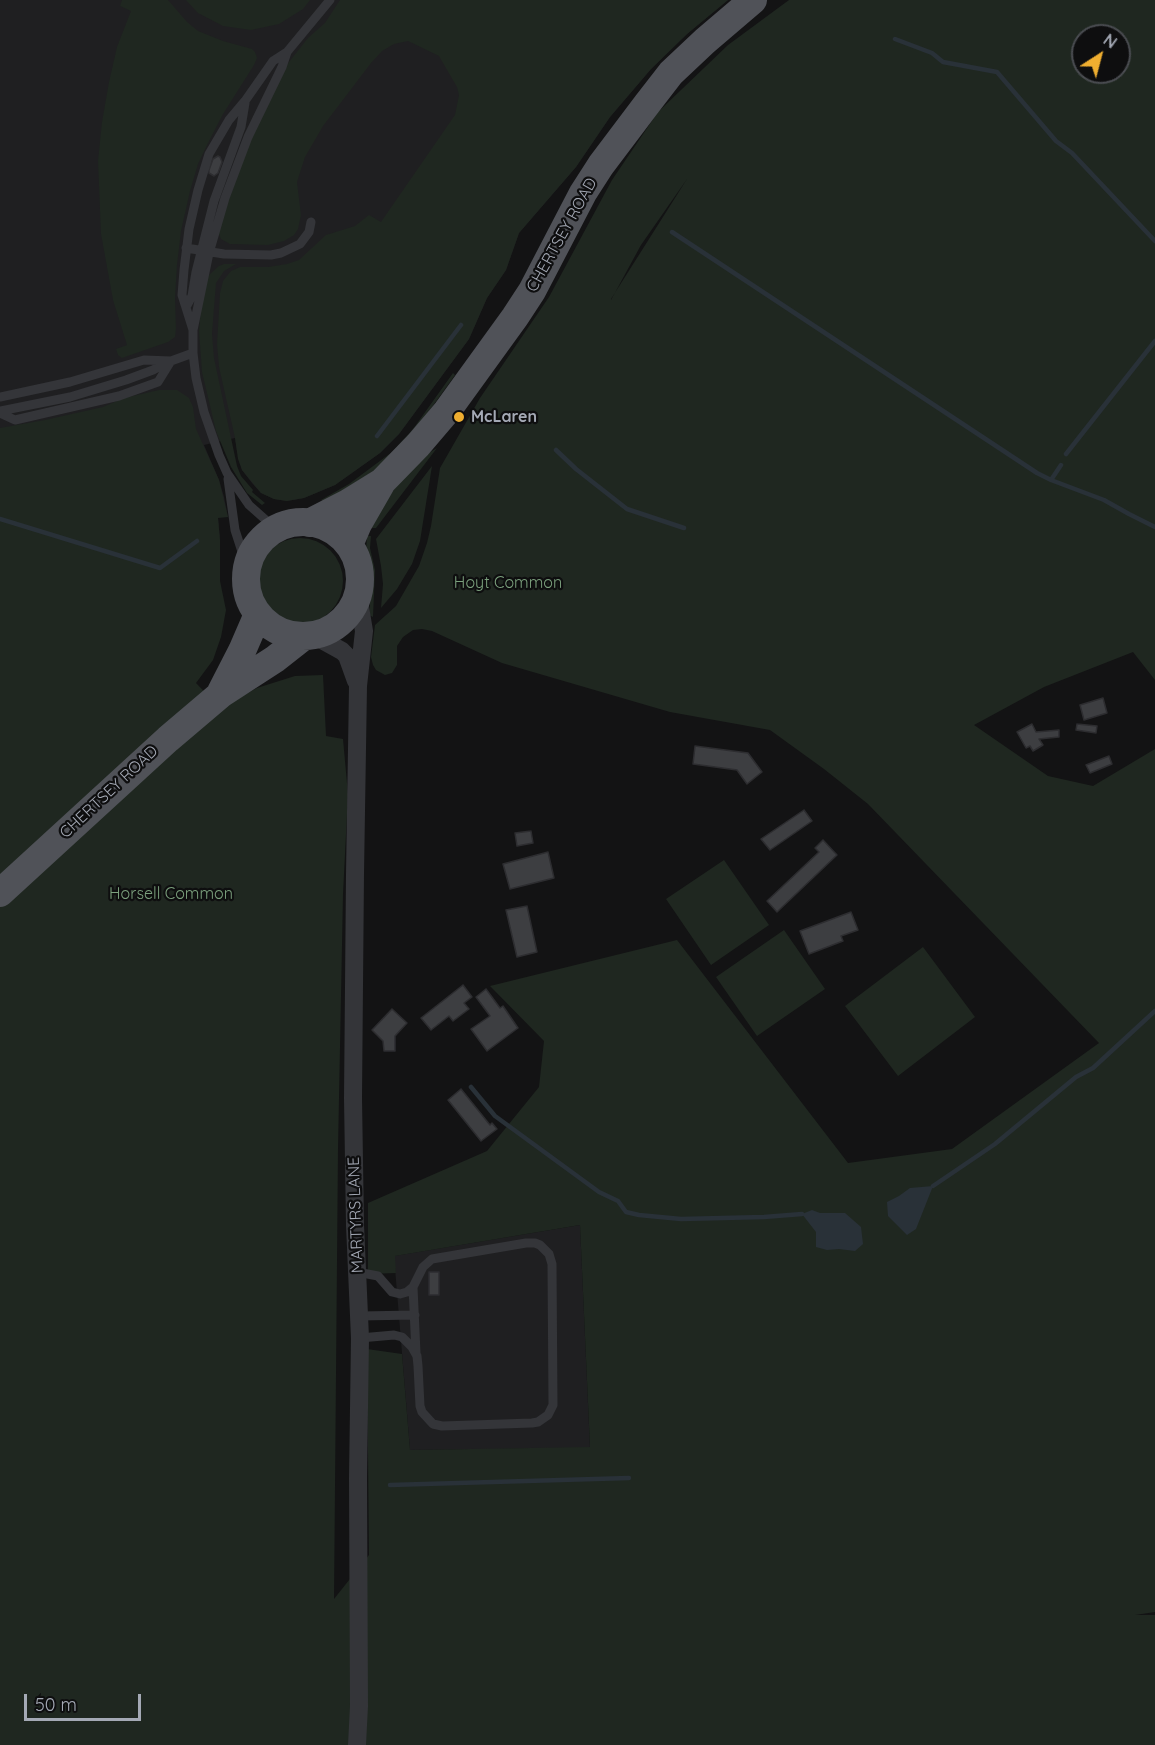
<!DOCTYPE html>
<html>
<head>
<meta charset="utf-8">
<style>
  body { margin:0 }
  #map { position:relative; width:1155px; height:1745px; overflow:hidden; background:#131314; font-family:Quicksand,sans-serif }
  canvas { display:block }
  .north { position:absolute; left:1071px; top:24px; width:60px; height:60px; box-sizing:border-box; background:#0e0e0f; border:2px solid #4a4c51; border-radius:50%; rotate:36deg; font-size:16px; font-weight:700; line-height:24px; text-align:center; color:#a4a9b5 }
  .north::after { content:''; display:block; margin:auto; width:21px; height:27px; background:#efae30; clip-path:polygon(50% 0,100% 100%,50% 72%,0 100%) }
  .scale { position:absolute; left:24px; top:1694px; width:117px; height:27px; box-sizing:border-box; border:3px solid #a4a9b5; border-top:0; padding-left:8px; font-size:18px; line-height:21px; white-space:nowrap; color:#a4a9b5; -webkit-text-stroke:4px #0e0e0f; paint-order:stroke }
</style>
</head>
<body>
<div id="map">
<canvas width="1155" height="1745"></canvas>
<div class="north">N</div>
<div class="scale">50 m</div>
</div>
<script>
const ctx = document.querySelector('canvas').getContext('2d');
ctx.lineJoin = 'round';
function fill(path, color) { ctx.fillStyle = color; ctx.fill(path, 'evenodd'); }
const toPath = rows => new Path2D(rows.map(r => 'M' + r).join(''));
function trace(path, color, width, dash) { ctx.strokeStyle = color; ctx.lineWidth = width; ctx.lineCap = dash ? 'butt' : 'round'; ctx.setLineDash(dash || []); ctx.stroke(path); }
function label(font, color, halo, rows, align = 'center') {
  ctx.font = font + ' Quicksand,sans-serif'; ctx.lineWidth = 4.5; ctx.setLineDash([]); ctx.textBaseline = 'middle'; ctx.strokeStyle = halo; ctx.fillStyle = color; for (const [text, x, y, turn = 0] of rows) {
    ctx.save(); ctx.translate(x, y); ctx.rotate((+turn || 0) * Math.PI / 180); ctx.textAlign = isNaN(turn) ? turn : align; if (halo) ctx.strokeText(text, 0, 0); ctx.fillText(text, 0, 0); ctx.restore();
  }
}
fill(toPath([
  [0,0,728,0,687,34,651,69,610,117,576,167,519,233,506,270,487,298,469,339,399,434,380,453,335,485,304,498,287,501,274,499,261,493,252,483,242,470,237,451,235,438,204,445,219,480,224,497,228,517,218,517,220,540,0,469],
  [580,1225,590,1448,410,1450,394,1256]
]), '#1f1f21');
fill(toPath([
  [122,0,168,0,187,22,198,31,223,41,252,49,255,52,257,58,254,65,223,114,208,143,198,164,190,191,181,231,177,265,175,298,176,329,175,337,168,342,122,358,118,355,116,349,127,345,113,300,101,234,98,161,102,122,109,82,117,47,131,11,120,6],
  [186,0,310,0,303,9,279,24,251,30,223,26,198,13],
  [340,0,728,0,687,34,651,69,610,117,576,167,519,233,506,270,487,298,469,339,399,434,380,453,335,485,304,498,287,501,274,499,261,493,242,470,238,459,235,438,219,367,217,344,220,293,223,281,231,271,240,267,268,267,287,264,299,260,326,235,355,226,369,215,381,222,455,115,459,95,457,87,439,56,408,41,394,44,382,51,371,63,323,126,305,157,297,182,301,215,298,229,294,235,284,241,268,245,230,244,221,239,218,232,243,156,282,71,308,38,325,23],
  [789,0,1155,0,1155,680,1133,652,1044,687,974,725,1048,776,1093,786,1155,749,1155,1612,1135,1615,1155,1615,1155,1745,0,1745,0,428,45,420,103,407,124,398,159,390,177,390,189,398,193,407,196,429,219,480,228,517,218,518,220,540,220,581,226,610,221,637,213,660,196,683,220,708,257,688,295,676,323,675,326,736,343,739,348,794,343,894,338,1149,334,1599,369,1555,367,1349,402,1354,410,1450,590,1447,580,1225,395,1256,396,1273,368,1274,368,1203,487,1151,539,1087,544,1041,490,986,677,940,848,1163,952,1149,1099,1043,868,804,824,769,770,730,670,712,502,663,432,631,422,629,413,630,403,637,397,646,397,665,392,673,385,675,376,670,373,665,371,657,375,625,396,606,419,566,427,543,431,526,440,468,480,398,549,297,612,180,658,112,728,45],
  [1083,36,1119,36,1119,72,1083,72],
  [687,179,611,299,611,300,641,245],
  [224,264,236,264,224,271,216,283,212,334,214,358,237,466,241,476,253,490,252,492,265,503,262,505,247,493,231,467,216,431,202,372,199,331,203,286,208,276,219,266],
  [453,373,455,375,432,407,385,464,324,502,321,500,349,484,392,452,413,429],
  [437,448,376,528,370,528,387,499,406,473,427,454],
  [432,466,420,541,412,564,397,589,381,608,383,584,381,566,376,539],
  [367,536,371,536,370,548,375,570,373,617,369,615,372,580,366,551],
  '257 581a43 43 0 1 1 86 0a43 43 0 1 1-86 0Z',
  [724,860,769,925,711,965,666,899],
  [784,930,825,989,757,1036,716,977],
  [923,947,975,1017,898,1076,845,1006]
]), '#1f2720');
fill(toPath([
  [933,1186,916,1229,907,1235,888,1216,887,1202,899,1196,910,1188],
  [812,1210,820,1213,845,1213,861,1227,863,1244,855,1251,839,1249,827,1250,816,1247,816,1232,802,1214]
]), '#293138');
trace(toPath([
  [895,39,932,53,943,62,997,72,1056,141,1072,153,1155,241],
  [672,232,1037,473,1051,480,1104,500,1129,514,1155,527],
  [377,436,461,325],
  [556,450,576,469,627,509,684,528],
  [1066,454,1155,341],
  [1051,480,1061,465],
  [0,519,160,568,197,541],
  [471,1087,495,1116,599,1192,618,1201,626,1212,639,1215,681,1219,764,1217,802,1214],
  [933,1186,995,1144,1076,1077,1093,1068,1155,1011],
  [390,1485,629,1478]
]), '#293138', 4.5);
const building = toPath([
  [218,156,220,157,222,162,218,173,214,176,209,173,209,170,213,159,218,156],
  [1103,698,1107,713,1084,720,1080,705,1103,698],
  [1032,724,1036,732,1059,730,1059,737,1039,739,1043,745,1033,751,1030,746,1026,748,1017,732,1032,724],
  [1077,724,1097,726,1096,733,1076,730,1077,724],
  [695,746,748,753,762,772,747,784,737,770,693,764,695,746],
  [1109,756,1112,764,1090,773,1086,765,1109,756],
  [804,810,812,821,770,850,761,839,804,810],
  [531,831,533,843,517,846,515,833,531,831],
  [823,840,837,855,777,912,767,901,819,852,815,848,823,840],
  [548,852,554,878,510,889,503,864,548,852],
  [527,906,537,952,517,957,506,910,527,906],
  [851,912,858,930,841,936,843,941,809,954,800,931,851,912],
  [463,985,472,997,464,1003,469,1009,453,1021,449,1016,431,1030,421,1018,463,985],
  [486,989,500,1008,503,1006,518,1028,487,1051,471,1029,490,1016,476,997,486,989],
  [392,1009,407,1023,395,1036,395,1051,384,1051,383,1041,372,1030,392,1009],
  [461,1089,490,1125,492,1123,497,1129,481,1141,448,1100,461,1089],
  [429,1272,439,1272,439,1295,429,1295,429,1272]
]);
fill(building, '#3d3e41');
trace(building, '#2d2d30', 1.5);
trace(toPath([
  [186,248,224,254,271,255,281,253,300,244,309,232,311,222],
  [186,307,192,296,196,272,214,201,241,127,245,103],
  [193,330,182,295,184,270,189,229,198,190,209,154,229,120,245,101,273,61,287,52,330,0],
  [0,397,70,382,144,360,171,361,193,353],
  [0,411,70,397,126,380,153,370,170,361],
  [0,413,15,420,119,396,158,382,171,361],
  [228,479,235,530,247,567],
  [276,529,249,505,227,473,219,455,204,412,196,378,193,353,193,330,209,253,225,198,248,137,282,67,287,52],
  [357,1272,378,1276,392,1292,400,1294,407,1292,413,1287,423,1267,432,1259,526,1243,535,1243,540,1245,549,1254,552,1264,553,1405,548,1415,538,1422,532,1423,442,1426,433,1424,422,1412,420,1406,418,1366,417,1356,412,1347,402,1337,394,1335,360,1338],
  [413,1287,416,1353],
  [360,1316,415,1315]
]), '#343539', 9);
trace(toPath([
  [313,635,342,651,347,656,356,681],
  [357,1745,359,1706,358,1478,360,1338,355,1225,353,1098,355,874,358,686,364,631,358,595]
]), '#343539', 18);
trace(toPath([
  '246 579a57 57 0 1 1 114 0a57 57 0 1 1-114 0Z',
  [309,523,348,503,382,482,418,445,447,411,515,317,532,291,583,193,601,165,647,104,671,73,705,41,753,0],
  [349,545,358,524,381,484],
  [221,692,242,651,258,614],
  [0,893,168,739,221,694,275,659,303,637]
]), '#505258', 28);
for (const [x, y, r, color] of [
  [459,417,6,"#efae30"]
]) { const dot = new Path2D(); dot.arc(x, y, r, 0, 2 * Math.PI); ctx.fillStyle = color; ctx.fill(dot); trace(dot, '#0e0e0f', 2); }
label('16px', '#a4a9b5', '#0e0e0f', [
  ["CHERTSEY ROAD",562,235,-61],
  ["CHERTSEY ROAD",109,792,-43],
  ["MARTYRS LANE",356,1215,-92]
]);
label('bold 16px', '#a4a9b5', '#0e0e0f', [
  ["McLaren",471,417]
], 'left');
label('16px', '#7ba07d', '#0e0e0f', [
  ["Hoyt Common",508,583],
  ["Horsell Common",171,894]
]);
</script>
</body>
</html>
